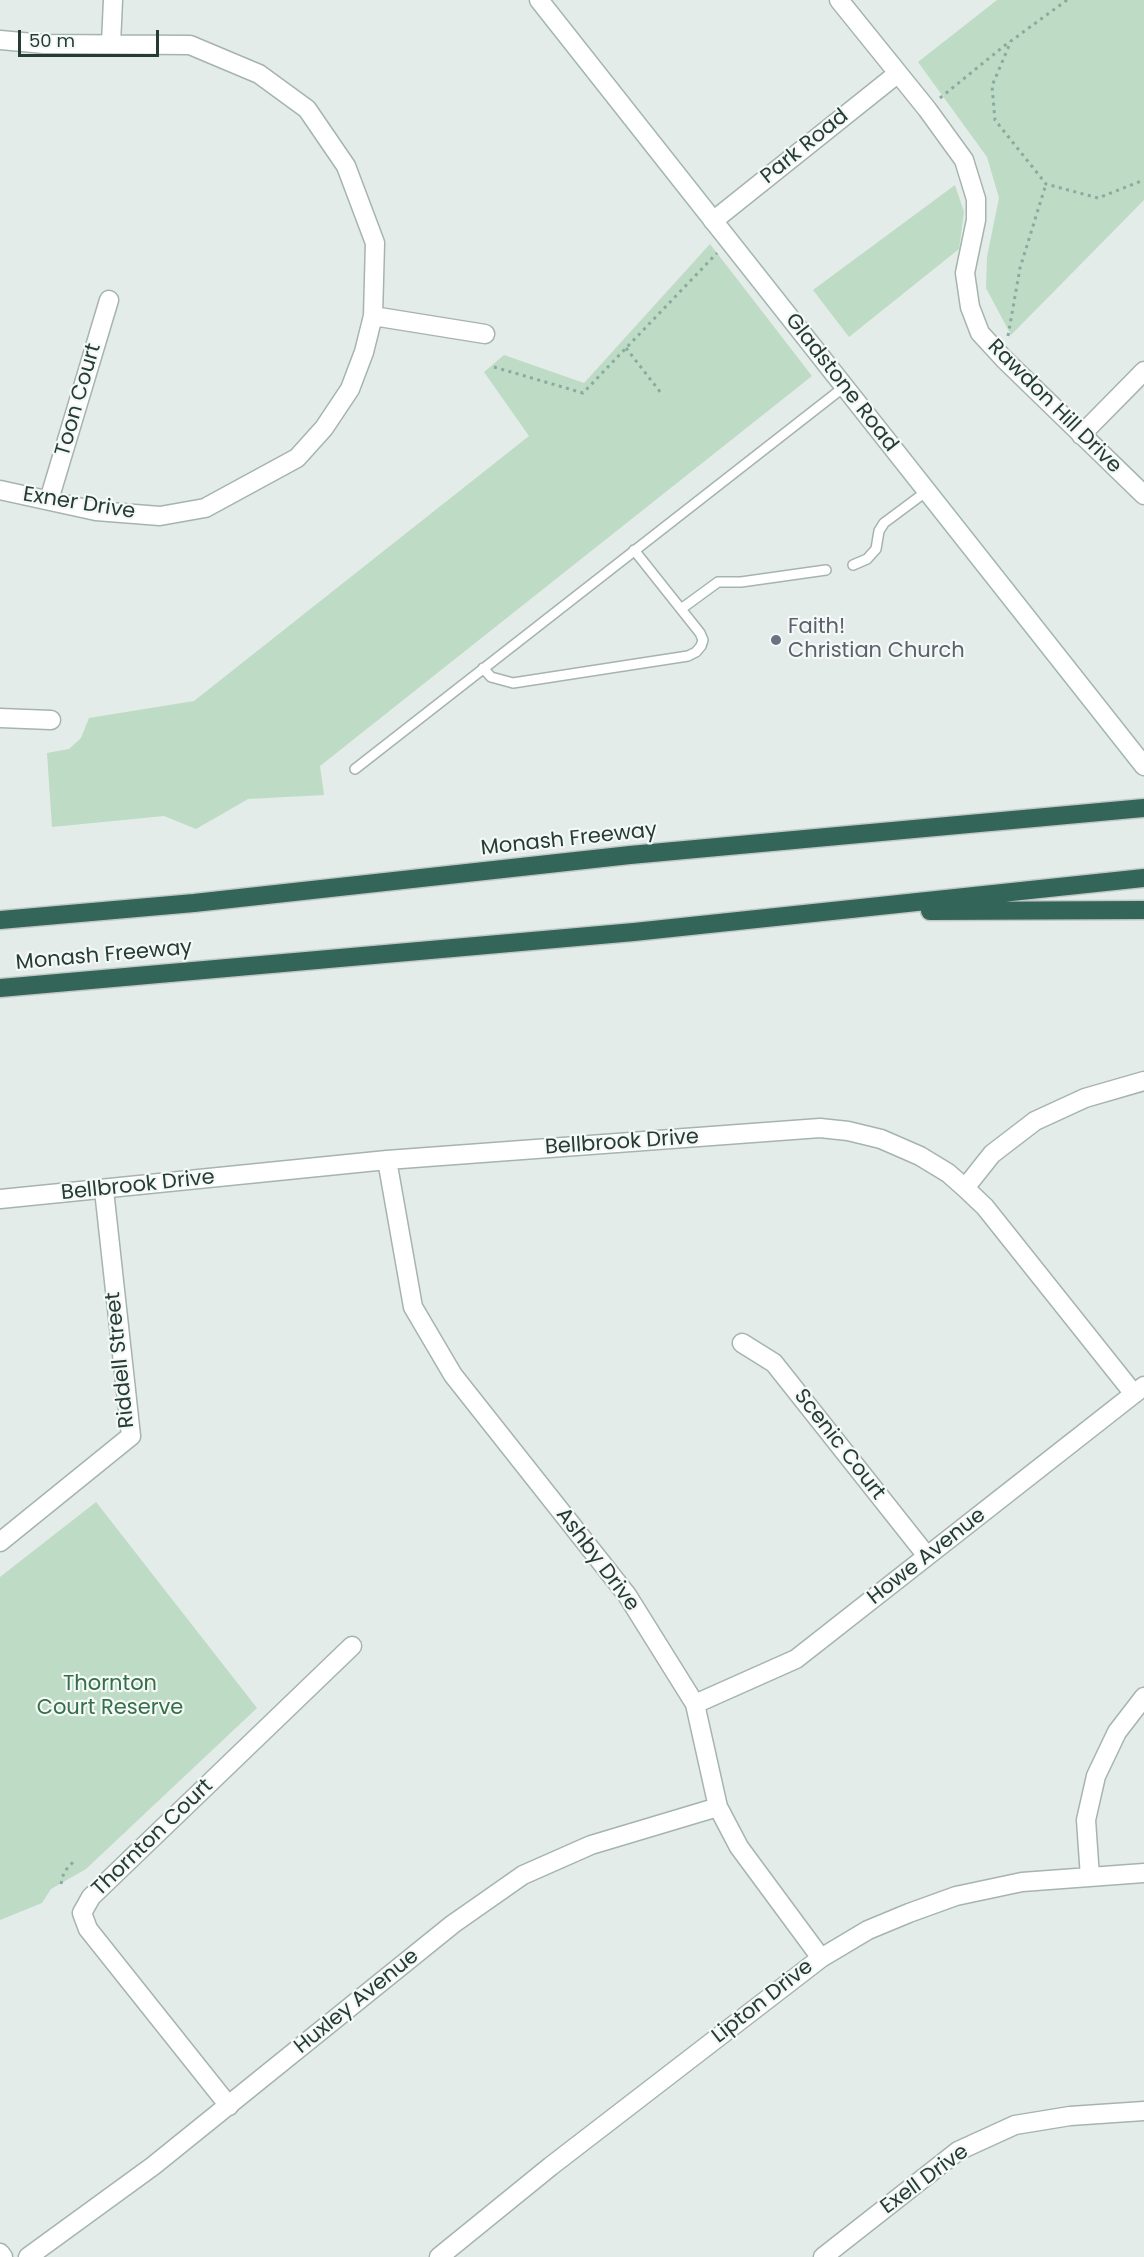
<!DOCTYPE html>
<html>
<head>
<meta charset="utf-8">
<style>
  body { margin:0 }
  #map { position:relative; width:1144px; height:2257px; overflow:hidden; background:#e3ece8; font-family:Poppins,sans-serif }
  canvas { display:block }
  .scale { position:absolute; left:18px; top:30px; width:141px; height:27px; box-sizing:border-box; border:3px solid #253c34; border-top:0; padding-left:8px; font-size:18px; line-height:21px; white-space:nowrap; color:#253c34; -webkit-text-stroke:4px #f4f8f6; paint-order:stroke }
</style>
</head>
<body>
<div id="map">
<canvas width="1144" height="2257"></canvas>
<div class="scale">50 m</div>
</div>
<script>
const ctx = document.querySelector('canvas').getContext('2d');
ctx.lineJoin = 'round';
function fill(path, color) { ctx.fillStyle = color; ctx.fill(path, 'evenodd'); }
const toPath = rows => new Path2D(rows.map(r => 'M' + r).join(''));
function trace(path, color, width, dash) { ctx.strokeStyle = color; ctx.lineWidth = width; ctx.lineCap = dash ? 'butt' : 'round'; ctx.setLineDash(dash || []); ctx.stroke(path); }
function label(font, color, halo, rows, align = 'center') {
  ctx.font = font + ' Poppins,sans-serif'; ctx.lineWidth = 4.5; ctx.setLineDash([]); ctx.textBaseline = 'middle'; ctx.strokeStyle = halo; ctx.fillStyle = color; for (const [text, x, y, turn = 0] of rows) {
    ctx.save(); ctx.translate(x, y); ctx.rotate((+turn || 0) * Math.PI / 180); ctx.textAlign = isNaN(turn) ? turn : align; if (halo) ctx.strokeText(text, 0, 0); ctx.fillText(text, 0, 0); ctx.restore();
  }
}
fill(toPath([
  [997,0,1144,0,1144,200,1011,335,986,288,987,257,999,198,987,157,918,62],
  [955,185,964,212,959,249,849,337,813,290],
  [710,244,812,376,320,766,324,795,248,799,196,829,164,816,52,827,47,753,69,749,81,738,89,718,194,701,529,436,484,372,504,355,584,383],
  [96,1502,257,1708,86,1869,51,1889,42,1903,0,1920,0,1577]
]), '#bedbc5');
const service = toPath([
  [853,565,867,559,876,549,879,531,884,523,927,491],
  [681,609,718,582,741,582,826,570],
  [483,668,491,677,513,683,688,656,696,652,701,646,703,640,700,633,634,550],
  [355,769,844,387]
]);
const minor = toPath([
  [839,0,927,109,964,160,976,199,976,220,965,273,970,307,980,333,1004,359,1144,495],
  [0,40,44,44,190,45,259,74,307,109,346,166,375,243,373,316,364,352,350,389,324,428,297,458,205,508,160,516,96,511,0,490],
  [111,44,113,0],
  [713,221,897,74],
  [373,316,485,334],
  [1081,435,1144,371],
  [49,500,109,300],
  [0,718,51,720],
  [387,1160,413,1307,453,1375,627,1595,695,1704,718,1807,739,1847,821,1958],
  [965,1188,992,1154,1035,1121,1085,1098,1144,1081],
  [0,1199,387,1160,820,1128,848,1131,881,1139,920,1156,948,1173,965,1188,985,1207,1134,1394],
  [742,1343,774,1363,927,1556],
  [0,1542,131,1436,104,1190],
  [695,1704,796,1659,1144,1386],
  [1090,1877,1086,1820,1096,1776,1117,1732,1144,1697],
  [229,2106,88,1929,82,1913,91,1897,352,1646],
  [28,2257,153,2166,453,1924,523,1875,591,1845,718,1807],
  [439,2257,551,2166,821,1958,868,1930,909,1913,956,1896,1022,1882,1144,1873],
  [823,2257,958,2151,1015,2125,1070,2116,1144,2111]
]);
const tertiary = toPath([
  [0,2253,3,2257]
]);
const secondary = toPath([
  [539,0,1144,766]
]);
const motorway = toPath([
  [930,911,1144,910],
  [0,920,194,903,630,855,1144,808],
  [0,988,634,932,1144,878]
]);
trace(service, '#a6b4ae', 12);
trace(minor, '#a6b4ae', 21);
trace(tertiary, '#a6b4ae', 21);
trace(secondary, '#a3b6af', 21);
trace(motorway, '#c2c8c6', 21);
trace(toPath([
  [1067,0,1011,41,992,86,995,120,1046,184,1098,198,1144,180],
  [940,98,1009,42],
  [1008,336,1020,268,1046,184],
  [626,348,661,393],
  [494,367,583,393,717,253],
  [61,1884,64,1872,75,1860]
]), '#87ac9f', 3, [3, 4.5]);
trace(service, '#fff', 9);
trace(minor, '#fff', 18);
trace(tertiary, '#fff', 18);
trace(secondary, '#fff', 18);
trace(motorway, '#336558', 18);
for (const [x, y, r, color] of [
  [776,640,6,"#6b7280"]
]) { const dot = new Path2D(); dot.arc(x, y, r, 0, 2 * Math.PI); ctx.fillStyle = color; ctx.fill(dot); trace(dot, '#f4f8f6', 2); }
label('21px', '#253c34', '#f4f8f6', [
  ["Park Road",805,147,-39],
  ["Gladstone Road",841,383,52],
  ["Toon Court",79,400,-74],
  ["Rawdon Hill Drive",1054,407,45],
  ["Exner Drive",79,504,9],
  ["Monash Freeway",569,840,-6],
  ["Monash Freeway",104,956,-5],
  ["Bellbrook Drive",622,1143,-4],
  ["Bellbrook Drive",138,1186,-6],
  ["Riddell Street",121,1360,-96],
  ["Scenic Court",839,1445,52],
  ["Howe Avenue",927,1557,-38],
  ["Ashby Drive",597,1560,53],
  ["Thornton Court",153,1838,-44],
  ["Huxley Avenue",357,2002,-39],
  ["Lipton Drive",763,2002,-38],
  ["Exell Drive",925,2180,-36]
]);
label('21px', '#5b616d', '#f4f8f6', [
  ["Faith!",788,628],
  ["Christian Church",788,652]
], 'left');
label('21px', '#336f47', '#f4f8f6', [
  ["Thornton",110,1685],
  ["Court Reserve",110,1709]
]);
</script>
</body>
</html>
